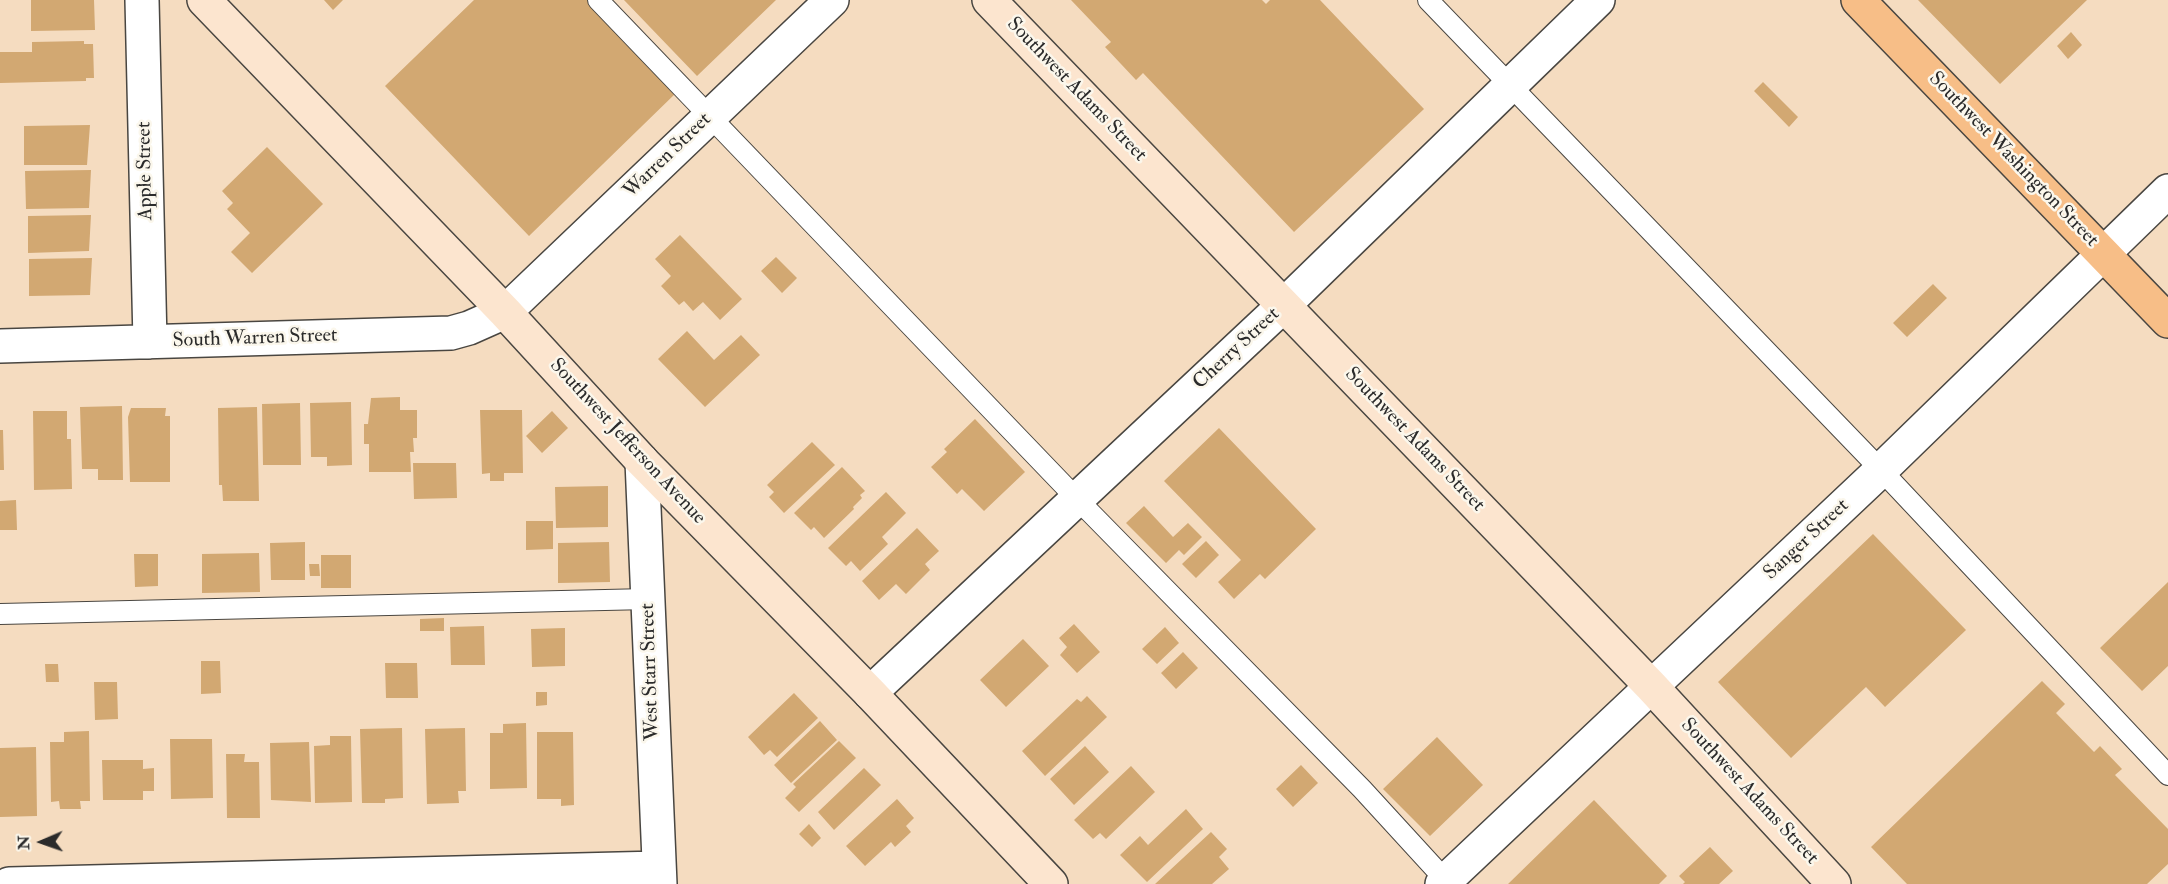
<!DOCTYPE html>
<html>
<head>
<meta charset="utf-8">
<style>
  body { margin:0 }
  #map { position:relative; width:2168px; height:884px; overflow:hidden; background:#f5dcc0; font-family:"IM FELL Double Pica",serif }
  canvas { display:block }
  .north { position:absolute; left:12px; top:812px; width:60px; height:60px; -webkit-text-stroke:4px #fbf7ec; paint-order:stroke; rotate:268deg; font-size:16px; font-weight:700; line-height:24px; text-align:center; color:#2b2b2b }
  .north::after { content:''; display:block; margin:auto; width:21px; height:27px; background:#2b2b2b; clip-path:polygon(50% 0,100% 100%,50% 72%,0 100%) }
</style>
</head>
<body>
<div id="map">
<canvas width="2168" height="884"></canvas>
<div class="north">N</div>
</div>
<script>
const ctx = document.querySelector('canvas').getContext('2d');
ctx.lineJoin = 'round';
function fill(path, color) { ctx.fillStyle = color; ctx.fill(path, 'evenodd'); }
const toPath = rows => new Path2D(rows.map(r => 'M' + r).join(''));
function trace(path, color, width, dash) { ctx.strokeStyle = color; ctx.lineWidth = width; ctx.lineCap = dash ? 'butt' : 'round'; ctx.setLineDash(dash || []); ctx.stroke(path); }
function label(font, color, halo, rows, align = 'center') {
  ctx.font = font + ' "IM FELL Double Pica",serif'; ctx.lineWidth = 5; ctx.setLineDash([]); ctx.textBaseline = 'middle'; ctx.strokeStyle = halo; ctx.fillStyle = color; for (const [text, x, y, turn = 0] of rows) {
    ctx.save(); ctx.translate(x, y); ctx.rotate((+turn || 0) * Math.PI / 180); ctx.textAlign = isNaN(turn) ? turn : align; if (halo) ctx.strokeText(text, 0, 0); ctx.fillText(text, 0, 0); ctx.restore();
  }
}
fill(toPath([
  [31,0,94,0,95,30,31,31],
  [324,0,343,0,333,10],
  [474,0,588,0,677,92,529,236,385,86],
  [624,0,776,0,697,76],
  [1071,0,1262,0,1266,4,1270,0,1320,0,1424,109,1294,232,1143,73,1136,80,1105,47,1111,42],
  [1918,0,2087,0,2000,84],
  [2071,32,2082,45,2068,59,2057,46],
  [84,41,84,44,93,44,94,78,86,78,86,81,0,83,0,52,32,52,32,42],
  [1763,82,1798,117,1789,127,1754,91],
  [90,125,87,165,24,165,24,126],
  [267,147,323,204,252,273,231,252,250,233,227,209,233,203,222,191],
  [91,170,89,208,26,209,25,171],
  [91,215,89,251,28,253,28,216],
  [680,235,742,299,720,320,703,302,693,311,684,301,679,305,661,286,671,276,655,259],
  [776,257,797,278,782,293,761,271],
  [92,258,90,295,29,296,29,259],
  [1933,284,1947,298,1907,337,1893,323],
  [687,331,714,360,741,335,760,355,705,407,658,359],
  [400,397,400,410,417,410,417,438,413,438,414,452,410,452,411,472,369,472,369,444,364,444,364,424,368,424,371,398],
  [351,402,352,465,327,466,327,457,311,457,310,403],
  [300,403,301,465,263,465,262,404],
  [122,406,123,480,98,480,98,469,82,469,80,407],
  [257,407,259,501,223,501,222,485,219,485,218,408],
  [131,408,166,408,165,416,170,416,170,482,130,482,128,417],
  [480,410,522,410,523,473,504,473,504,481,490,481,490,473,482,474],
  [33,411,67,411,67,439,71,439,72,489,34,490],
  [552,411,568,428,542,453,526,436],
  [975,419,1025,472,984,511,962,489,957,494,931,467,947,452,944,449],
  [1219,428,1316,529,1265,579,1260,574,1234,599,1218,582,1241,560,1164,481],
  [0,430,3,430,4,470,0,470],
  [812,442,835,465,784,513,769,497,774,492,767,485],
  [413,463,456,463,457,498,414,499],
  [842,467,865,491,860,495,862,498,853,507,854,509,824,538,814,527,811,530,794,513],
  [608,486,608,527,556,528,555,487],
  [886,492,906,513,882,537,888,544,860,571,851,561,846,566,828,548],
  [16,500,17,530,0,530,0,501],
  [1144,506,1173,537,1188,523,1202,537,1184,555,1179,550,1166,563,1126,523],
  [526,521,553,521,553,549,526,550],
  [917,528,939,551,925,564,930,570,906,594,896,584,879,600,862,581],
  [1873,534,1966,630,1885,707,1866,687,1791,758,1718,682],
  [1206,541,1219,555,1196,578,1182,564],
  [305,542,305,580,271,580,270,543],
  [609,542,610,582,558,583,558,543],
  [259,553,260,592,202,593,202,554],
  [134,554,158,554,158,586,135,587],
  [321,555,351,555,351,588,321,588],
  [309,564,319,564,320,576,310,576],
  [2168,582,2168,666,2142,691,2100,648],
  [444,618,444,631,420,631,420,619],
  [1074,624,1100,652,1077,673,1060,655,1067,647,1059,638],
  [484,626,485,665,451,665,450,627],
  [1165,627,1179,643,1157,664,1142,649],
  [565,628,565,666,532,667,531,629],
  [1023,639,1049,666,1006,707,980,680],
  [1183,652,1198,668,1176,689,1161,673],
  [201,661,220,661,221,693,201,694],
  [385,663,417,663,418,698,386,698],
  [45,664,58,664,59,682,46,682],
  [2042,681,2065,704,2056,713,2094,752,2100,746,2122,769,2115,775,2168,829,2168,864,2147,884,1907,884,1871,847],
  [94,682,117,682,118,719,95,720],
  [536,692,547,692,547,705,536,706],
  [794,693,818,718,777,757,770,750,764,755,748,737],
  [1087,696,1107,717,1045,776,1022,751,1077,699,1081,702],
  [820,721,837,740,791,783,774,765],
  [526,723,527,788,490,789,490,733,503,733,503,724],
  [402,728,403,798,385,799,385,803,362,803,360,729],
  [465,728,466,791,458,791,459,803,427,804,425,729],
  [89,731,90,801,80,801,81,809,60,809,59,801,51,802,50,742,64,742,64,732],
  [537,732,573,732,574,805,561,806,561,799,537,799],
  [330,736,351,736,352,802,315,803,314,746,330,745],
  [1437,737,1483,785,1430,836,1383,789],
  [170,739,212,739,213,798,171,799],
  [839,741,856,758,799,812,785,798,796,787,793,784],
  [309,742,311,802,271,800,270,743],
  [1085,746,1109,772,1074,805,1050,779],
  [36,747,37,816,0,817,0,748],
  [226,754,245,754,244,762,259,762,260,818,227,818],
  [102,760,143,760,143,769,154,768,154,791,143,791,143,800,103,800],
  [1301,765,1318,783,1293,807,1276,789],
  [1131,766,1155,792,1106,839,1100,833,1093,839,1074,820],
  [864,768,881,785,834,830,818,812],
  [897,799,914,818,906,826,911,832,895,847,891,842,865,866,846,846],
  [1594,800,1667,876,1659,884,1508,884],
  [1186,809,1203,829,1147,882,1120,855,1140,836,1148,845],
  [809,824,821,838,812,847,799,834],
  [1211,832,1227,849,1219,857,1229,869,1212,884,1155,884],
  [1710,847,1733,871,1719,884,1683,884,1685,882,1679,876]
]), '#d2a872');
const lane = toPath([
  [598,0,1077,499,1362,789,1449,884],
  [1428,0,1881,470,2168,775],
  [0,614,648,599]
]);
const street = toPath([
  [142,0,150,342],
  [0,346,451,333,469,328,505,312,832,0],
  [642,461,660,884],
  [870,693,1284,305,1598,0],
  [9,884,659,868],
  [1442,884,1881,470,2168,191]
]);
const secondary = toPath([
  [204,0,505,312,642,461,870,693,1051,884],
  [989,0,1651,686,1834,884]
]);
const primary = toPath([
  [1858,0,2168,321]
]);
trace(lane, '#494641', 22);
trace(street, '#494641', 36);
trace(secondary, '#494641', 36);
trace(primary, '#494641', 36);
trace(lane, '#fff', 20);
trace(street, '#fff', 33);
trace(secondary, '#fce5cf', 33);
trace(primary, '#f7be87', 33);
label('20px', '#2b2b2b', '#fbf7ec', [
  ["Southwest Adams Street",1076,90,46],
  ["Warren Street",668,156,-44],
  ["Southwest Washington Street",2013,160,46],
  ["Apple Street",146,171,-91],
  ["South Warren Street",255,339,-2],
  ["Cherry Street",1237,349,-43],
  ["Southwest Adams Street",1414,440,46],
  ["Southwest Jefferson Avenue",627,442,47],
  ["Sanger Street",1807,540,-43],
  ["West Starr Street",651,672,-92],
  ["Southwest Adams Street",1749,792,47]
]);
</script>
</body>
</html>
